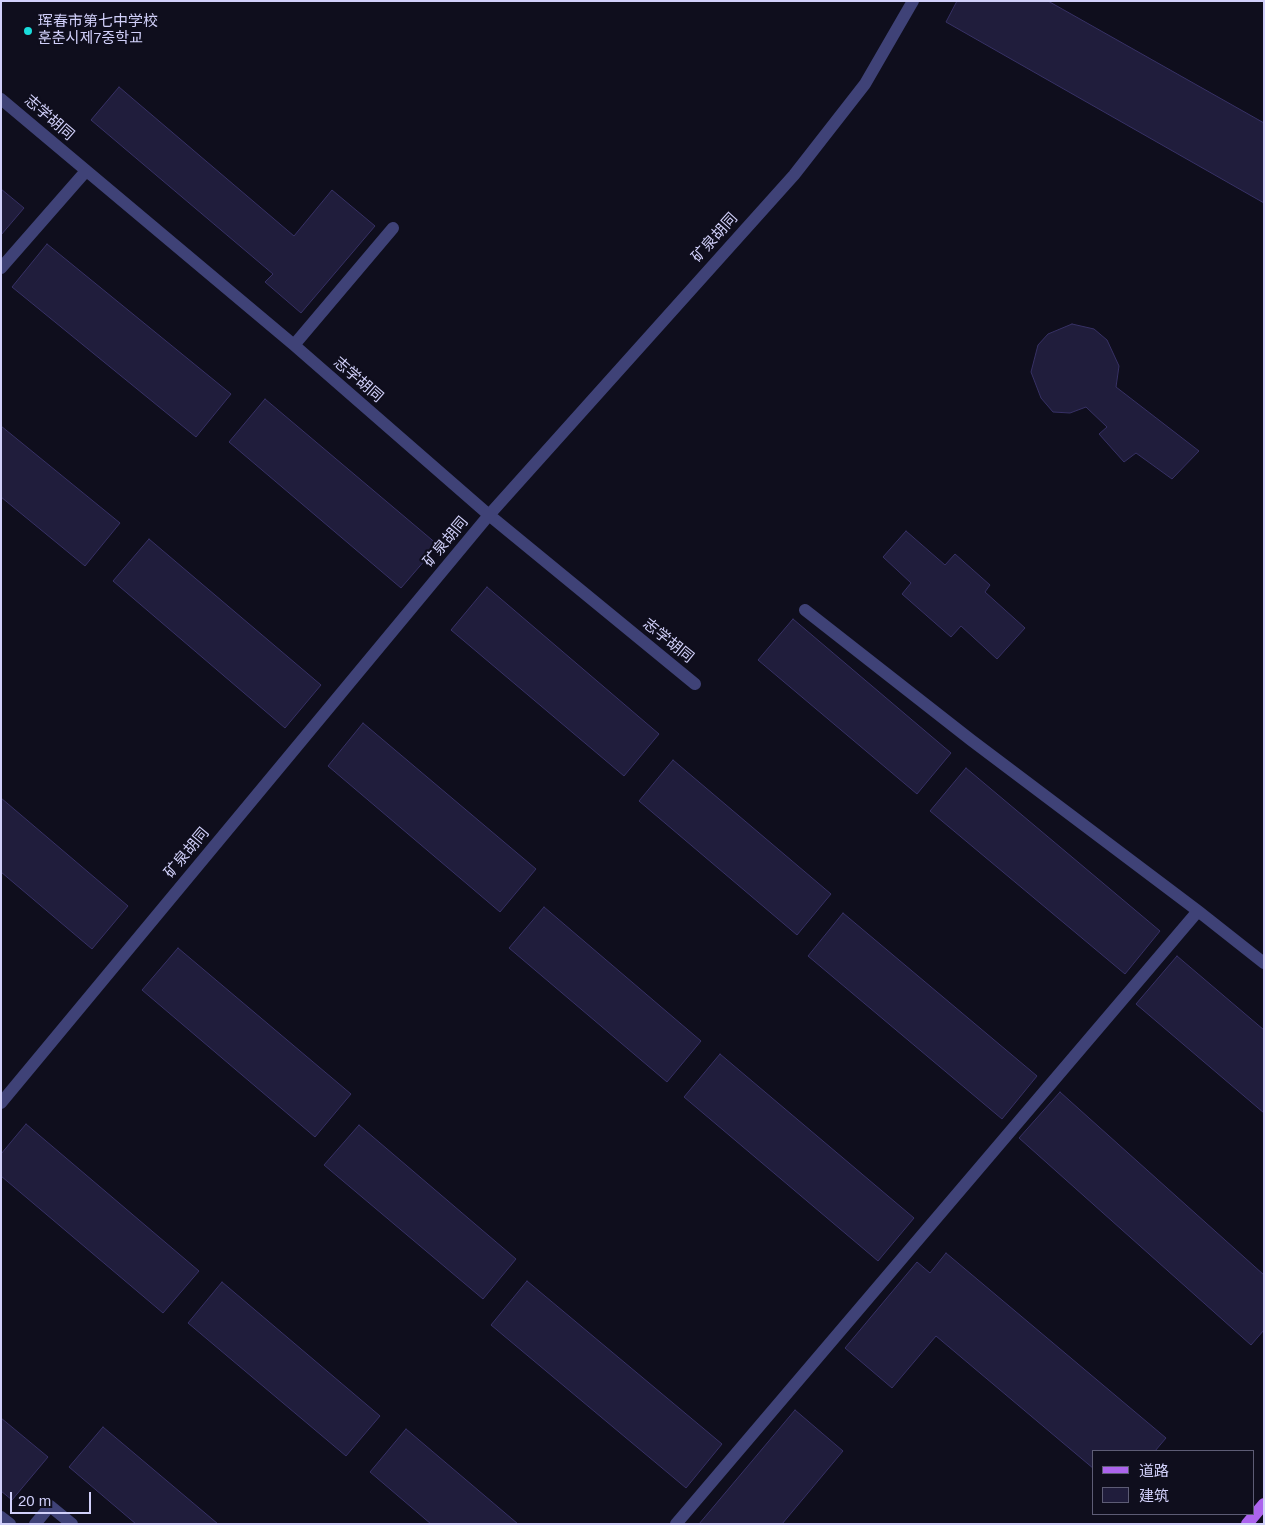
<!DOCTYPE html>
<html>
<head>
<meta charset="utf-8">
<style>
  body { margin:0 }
  #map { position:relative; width:1265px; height:1525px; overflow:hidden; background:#0f0e1d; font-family:Arial,"Noto Sans SC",sans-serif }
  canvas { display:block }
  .frame { position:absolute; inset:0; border:2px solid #d1d0fa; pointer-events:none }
  .legend { position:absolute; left:1092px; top:1450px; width:162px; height:65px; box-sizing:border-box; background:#0f0e1d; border:1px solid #5d5c75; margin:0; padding:6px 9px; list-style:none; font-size:15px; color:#d1d0fa }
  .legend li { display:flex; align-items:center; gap:10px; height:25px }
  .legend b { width:25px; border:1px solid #5d5c75 }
  .scale { position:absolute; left:10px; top:1492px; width:81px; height:22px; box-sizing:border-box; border:2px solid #d1d0fa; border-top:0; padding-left:6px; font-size:15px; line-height:18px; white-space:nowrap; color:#d1d0fa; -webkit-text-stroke:4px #0f0e1d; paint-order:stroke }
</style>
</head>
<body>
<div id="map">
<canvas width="1265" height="1525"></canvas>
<div class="frame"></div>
<ul class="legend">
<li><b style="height:6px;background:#ac64ed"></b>道路</li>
<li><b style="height:14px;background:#201d3c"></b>建筑</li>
</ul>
<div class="scale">20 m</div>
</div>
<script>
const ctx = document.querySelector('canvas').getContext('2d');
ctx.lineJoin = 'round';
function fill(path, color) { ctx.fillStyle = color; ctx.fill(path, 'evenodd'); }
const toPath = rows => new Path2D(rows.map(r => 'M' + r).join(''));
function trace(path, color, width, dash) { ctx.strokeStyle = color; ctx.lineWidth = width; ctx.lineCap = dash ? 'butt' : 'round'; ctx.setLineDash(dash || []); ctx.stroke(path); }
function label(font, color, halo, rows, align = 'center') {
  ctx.font = font + ' Arial,"Noto Sans SC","Noto Sans KR",sans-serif'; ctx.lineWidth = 4.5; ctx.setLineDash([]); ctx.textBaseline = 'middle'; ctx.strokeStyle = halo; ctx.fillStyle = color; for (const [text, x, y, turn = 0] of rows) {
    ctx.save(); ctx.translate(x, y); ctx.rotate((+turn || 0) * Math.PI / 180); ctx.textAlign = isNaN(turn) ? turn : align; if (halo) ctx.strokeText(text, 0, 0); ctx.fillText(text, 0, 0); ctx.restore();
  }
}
const building = toPath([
  [957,1,1048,1,1264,123,1264,203,946,22,957,1],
  [119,87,294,236,332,190,375,226,301,313,265,282,273,274,91,120,119,87],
  [1,189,24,208,1,235,1,189],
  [47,244,231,394,196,437,12,287,47,244],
  [1072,324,1094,329,1107,340,1119,366,1116,387,1199,451,1172,479,1136,453,1124,462,1099,434,1107,427,1086,407,1070,413,1053,412,1041,398,1031,372,1038,345,1048,334,1072,324],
  [265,399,438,545,401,588,229,442,265,399],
  [1,426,120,523,85,566,1,497,1,426],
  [906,531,945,565,955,554,990,585,985,592,1025,628,997,659,961,626,951,637,902,594,911,583,883,557,906,531],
  [149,539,321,685,285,728,113,581,149,539],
  [487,587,659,734,624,776,451,630,487,587],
  [793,619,951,753,917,794,758,660,793,619],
  [363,723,536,869,500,912,328,766,363,723],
  [673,760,831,894,797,935,639,801,673,760],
  [966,768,1160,931,1125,974,930,811,966,768],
  [1,798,128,906,92,949,1,872,1,798],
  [544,907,701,1041,667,1082,509,948,544,907],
  [843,913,1037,1076,1002,1119,808,956,843,913],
  [178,948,351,1094,315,1137,142,990,178,948],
  [1177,956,1264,1030,1264,1113,1136,1004,1177,956],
  [720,1054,914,1218,878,1261,684,1097,720,1054],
  [1060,1092,1264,1275,1264,1330,1251,1345,1019,1138,1060,1092],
  [26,1124,199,1271,163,1313,1,1176,1,1154,26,1124],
  [359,1125,516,1259,483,1299,324,1165,359,1125],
  [946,1253,1166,1438,1155,1451,1094,1451,1094,1469,936,1336,892,1388,845,1348,917,1262,930,1273,946,1253],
  [527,1281,722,1444,686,1488,491,1325,527,1281],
  [222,1282,380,1416,346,1456,188,1323,222,1282],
  [795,1410,843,1451,782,1524,699,1524,795,1410],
  [1,1418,48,1457,12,1500,1,1491,1,1418],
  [103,1427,218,1524,136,1524,69,1467,103,1427],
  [406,1429,518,1524,431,1524,370,1472,406,1429]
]);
fill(building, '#201d3c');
trace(building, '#373165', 1);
trace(toPath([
  [1,99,294,345,489,515,695,684],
  [1,268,86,171],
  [294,345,393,228],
  [805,610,971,740,1198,911,1264,963],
  [1,1103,489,515,794,175,865,84,913,1],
  [1,1517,10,1524],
  [35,1524,50,1506,72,1524],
  [676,1524,1198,911]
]), '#3f4277', 12);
trace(toPath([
  [1247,1524,1264,1504]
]), '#ac64ed', 12);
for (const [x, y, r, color] of [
  [28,31,5,"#19dcdc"]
]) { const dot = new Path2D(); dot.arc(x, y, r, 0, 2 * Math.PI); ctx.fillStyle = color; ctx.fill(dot); trace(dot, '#0f0e1d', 2); }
label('15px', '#d1d0fa', '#0f0e1d', [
  ["珲春市第七中学校",38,22],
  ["훈춘시제7중학교",38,39]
], 'left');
label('15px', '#d1d0fa', '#0f0e1d', [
  ["志学胡同",49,118,41],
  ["矿泉胡同",715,238,-48],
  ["志学胡同",358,380,41],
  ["矿泉胡同",446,542,-50],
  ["志学胡同",668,641,39],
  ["矿泉胡同",187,853,-50]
]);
</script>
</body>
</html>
